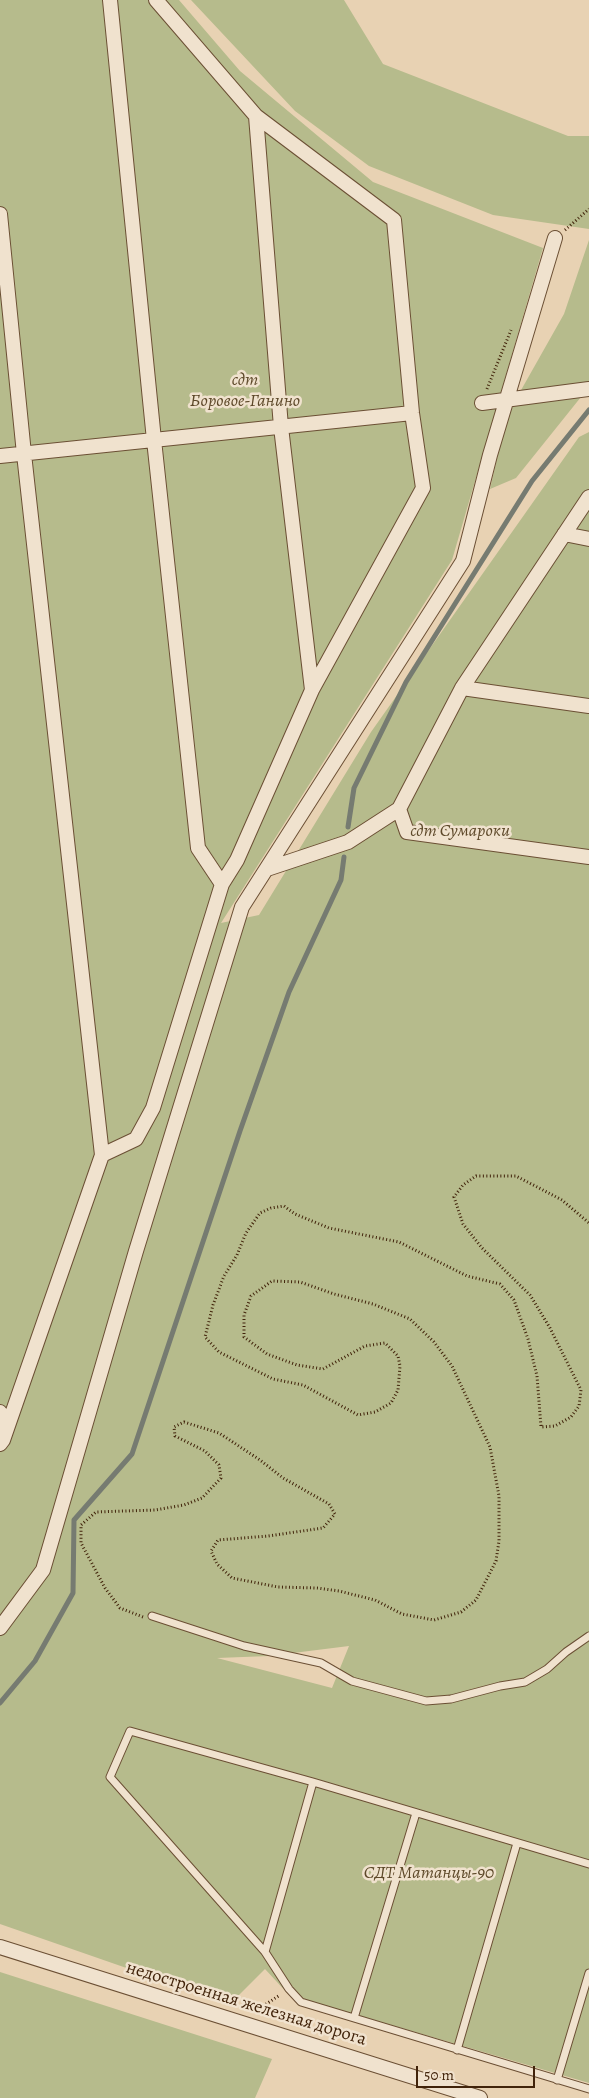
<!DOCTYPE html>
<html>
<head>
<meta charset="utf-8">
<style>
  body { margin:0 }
  #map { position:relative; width:589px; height:2098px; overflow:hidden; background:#e8d2b3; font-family:Alegreya,serif }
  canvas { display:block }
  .scale { position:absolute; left:416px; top:2066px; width:119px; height:22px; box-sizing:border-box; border:2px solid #41230a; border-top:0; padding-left:6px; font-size:15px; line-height:18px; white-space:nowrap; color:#41230a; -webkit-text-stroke:4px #f0e2ce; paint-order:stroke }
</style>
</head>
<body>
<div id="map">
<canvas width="589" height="2098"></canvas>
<div class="scale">50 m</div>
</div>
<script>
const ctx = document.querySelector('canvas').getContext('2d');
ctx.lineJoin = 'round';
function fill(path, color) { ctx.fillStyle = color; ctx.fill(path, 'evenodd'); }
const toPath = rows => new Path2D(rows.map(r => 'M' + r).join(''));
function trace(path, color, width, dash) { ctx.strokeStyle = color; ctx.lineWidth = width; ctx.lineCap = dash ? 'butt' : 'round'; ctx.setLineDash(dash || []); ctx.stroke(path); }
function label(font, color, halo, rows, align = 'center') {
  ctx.font = font + ' Alegreya,serif'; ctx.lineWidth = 5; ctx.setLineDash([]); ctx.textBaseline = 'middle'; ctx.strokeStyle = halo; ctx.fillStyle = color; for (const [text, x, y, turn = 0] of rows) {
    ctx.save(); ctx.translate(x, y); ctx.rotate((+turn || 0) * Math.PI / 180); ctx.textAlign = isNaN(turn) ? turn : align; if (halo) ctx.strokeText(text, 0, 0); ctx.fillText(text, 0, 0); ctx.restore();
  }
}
fill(toPath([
  [0,0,179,0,240,71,373,182,543,248,452,560,221,923,259,915,371,732,579,437,589,432,589,2083,289,1995,265,1969,230,2004,0,1924],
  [349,1646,332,1688,217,1658,269,1656],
  [191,0,344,0,383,64,568,136,589,136,589,229,493,215,369,166,295,111],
  [589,240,589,387,516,478,490,489,507,415,564,314],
  [0,1972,272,2059,255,2098,0,2098]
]), '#b6bb8c');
trace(toPath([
  [348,827,354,788,406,682,532,481,589,410],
  [0,1703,35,1661,73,1593,74,1520,132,1454,240,1131,289,992,341,880,344,857]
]), '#767b71', 5);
const service = toPath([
  [152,1616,244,1646,321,1663,352,1681,426,1701,451,1699,500,1686,525,1682,547,1669,566,1652,589,1636],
  [589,1864,313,1782,130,1731,110,1777,265,1952,289,1989,301,2002,589,2089],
  [265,1952,313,1782],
  [354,2018,416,1813],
  [457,2050,517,1843],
  [557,2080,589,1973]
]);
const minor = toPath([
  [110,0,154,440,198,848,222,884],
  [256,116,281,427,312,690],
  [0,214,24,454,102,1155,3,1440,0,1444],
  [482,403,589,389],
  [0,456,412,413],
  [564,534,589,539],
  [462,688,589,706],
  [399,809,407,832,589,857],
  [267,869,348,842,399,809,462,688,589,497],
  [102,1155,136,1139,153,1108,222,884,237,860,312,690,423,488,412,413,394,220,256,116,156,0],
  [0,1412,3,1436],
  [0,1628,43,1570,136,1251,242,907,463,561,490,455,555,238],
  [0,1947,480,2098]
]);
trace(service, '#6b4f34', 9);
trace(minor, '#6b4f34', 16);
trace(toPath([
  [565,230,589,209],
  [487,389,511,330],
  [143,1617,120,1608,105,1588,81,1543,81,1525,96,1512,155,1510,184,1505,202,1498,221,1478,219,1465,205,1451,175,1436,174,1427,184,1422,219,1433,260,1460,283,1478,329,1504,335,1514,323,1528,268,1536,218,1540,211,1551,217,1564,232,1578,278,1587,317,1588,339,1591,375,1600,402,1614,434,1620,461,1612,476,1600,496,1561,499,1541,499,1496,490,1447,452,1366,434,1342,410,1319,373,1304,334,1294,300,1282,272,1281,251,1296,244,1315,244,1337,267,1354,297,1365,323,1369,365,1346,385,1343,398,1356,400,1366,398,1390,391,1403,375,1412,358,1415,303,1385,273,1379,219,1352,205,1337,213,1305,224,1276,237,1255,246,1233,260,1213,271,1208,284,1206,295,1214,329,1228,399,1242,467,1276,500,1284,514,1300,528,1339,537,1376,541,1427,555,1426,571,1417,579,1406,581,1390,550,1328,530,1295,482,1248,463,1224,454,1197,463,1185,476,1176,516,1176,562,1200,589,1223],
  [254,2012,280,1995]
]), '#41230a', 3, [1, 2.5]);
trace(service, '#f0e2ce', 7);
trace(minor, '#f0e2ce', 14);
label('italic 18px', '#5e492a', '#f0e2ce', [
  ["сдт",245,381],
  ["Боровое-Ганино",245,402],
  ["сдт Сумароки",460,832],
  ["СДТ Матанцы-90",429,1874]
]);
label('18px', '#41230a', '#f0e2ce', [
  ["недостроенная железная дорога",246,2004,17]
]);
</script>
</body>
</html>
